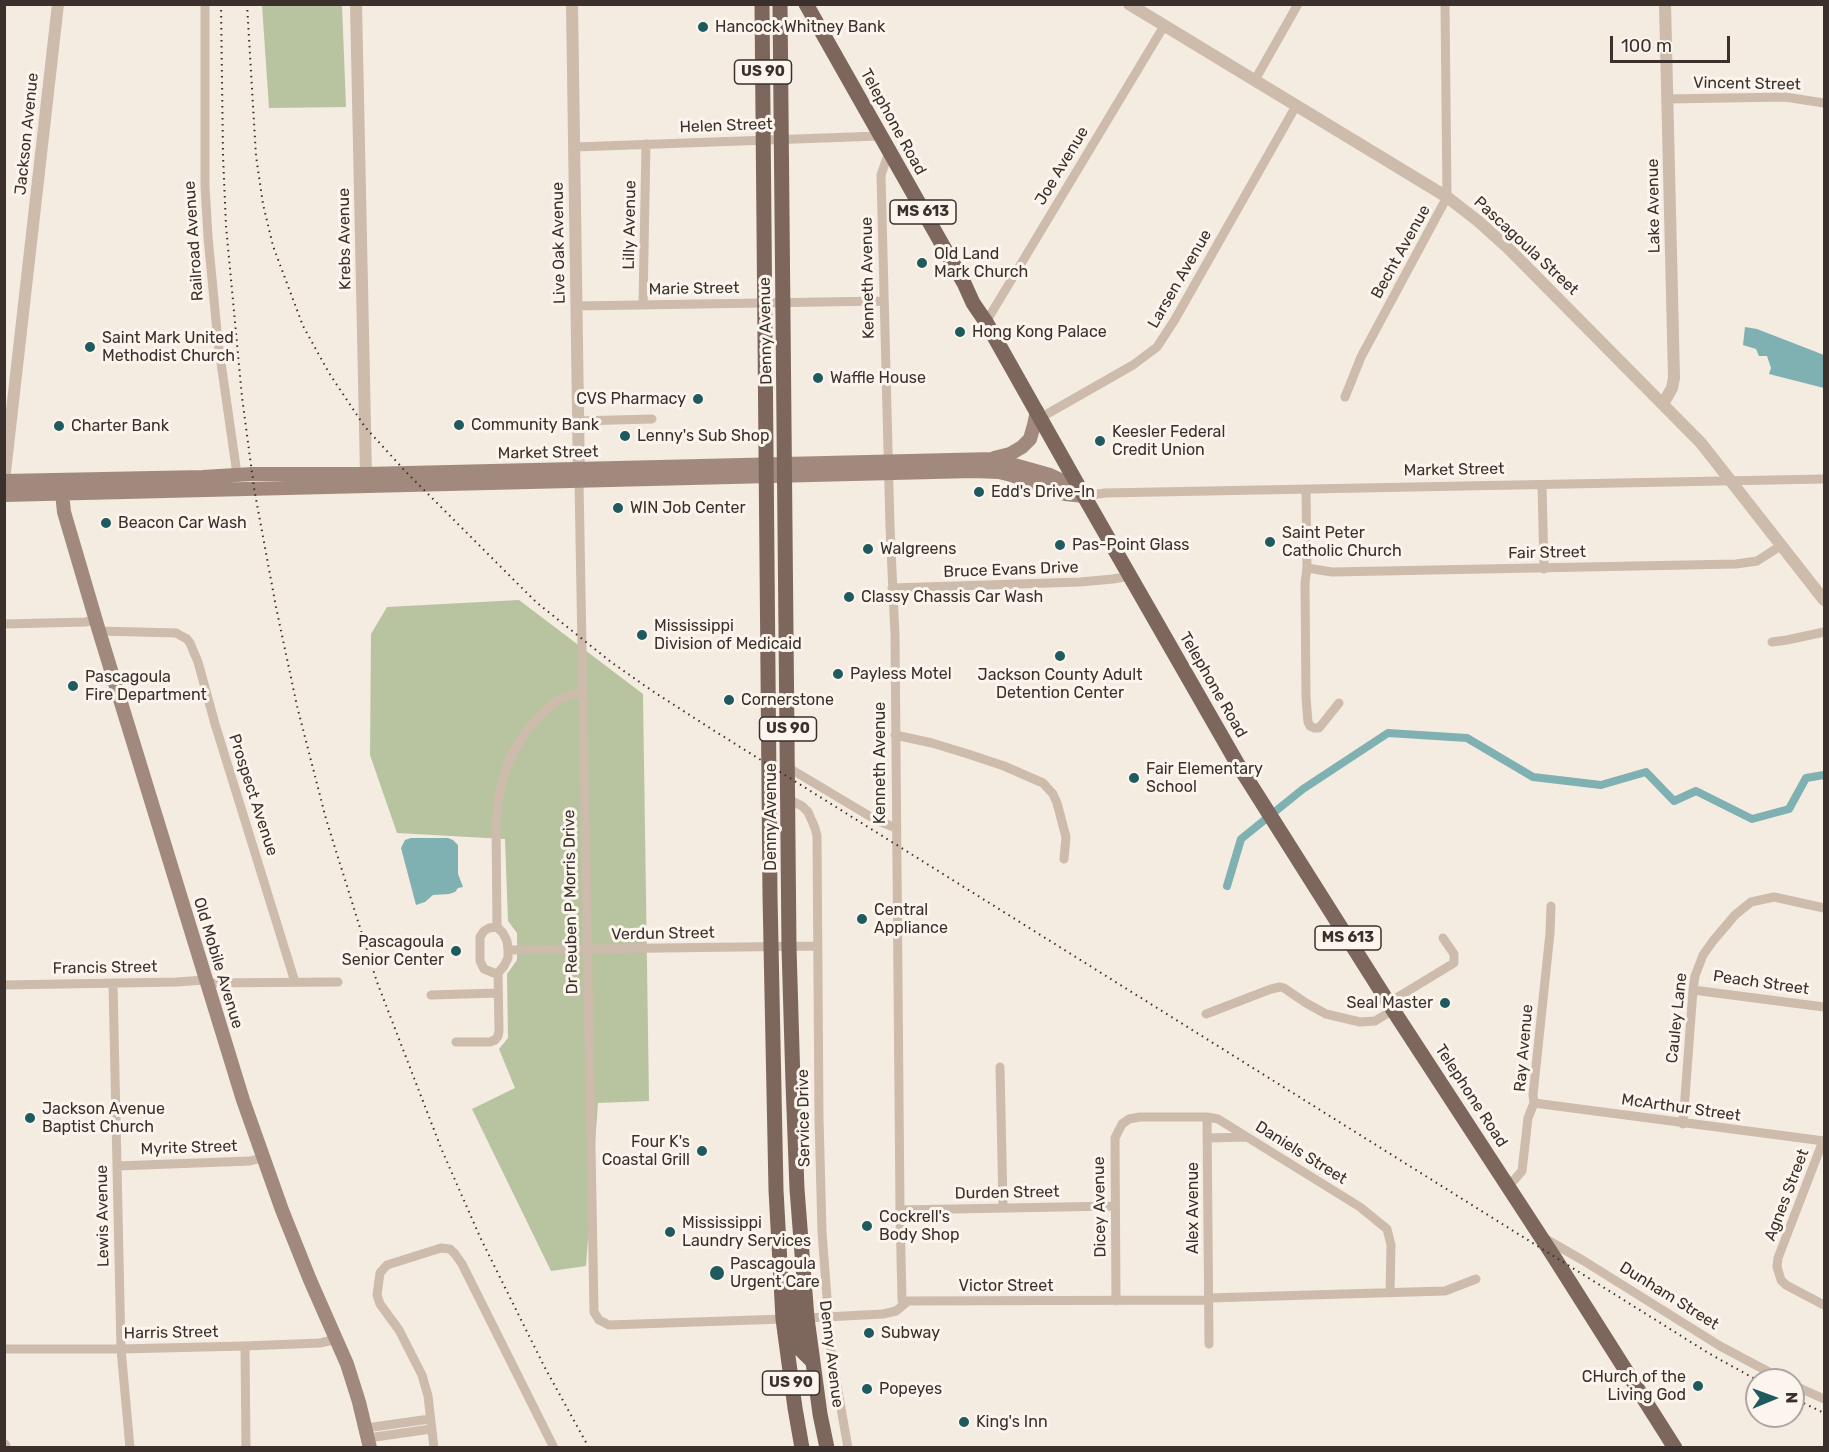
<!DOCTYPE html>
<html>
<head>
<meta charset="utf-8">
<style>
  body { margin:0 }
  #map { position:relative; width:1829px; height:1452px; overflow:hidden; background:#f4ebe1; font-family:Rubik,sans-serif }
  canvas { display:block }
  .frame { position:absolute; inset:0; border:6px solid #3b302b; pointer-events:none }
  .north { position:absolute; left:1745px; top:1368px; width:60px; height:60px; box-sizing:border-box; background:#fbf5ee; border:2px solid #aea6a0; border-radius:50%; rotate:89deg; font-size:16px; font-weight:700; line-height:24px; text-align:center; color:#3b302b }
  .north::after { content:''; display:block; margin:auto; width:21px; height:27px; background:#1f5a5e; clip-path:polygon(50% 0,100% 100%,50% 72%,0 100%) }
  .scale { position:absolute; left:1610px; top:36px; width:120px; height:27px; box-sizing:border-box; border:3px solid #3b302b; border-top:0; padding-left:8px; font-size:18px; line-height:21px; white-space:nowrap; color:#3b302b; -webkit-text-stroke:4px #fbf5ee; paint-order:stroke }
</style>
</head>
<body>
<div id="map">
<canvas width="1829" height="1452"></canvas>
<div class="frame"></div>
<div class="north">N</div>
<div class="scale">100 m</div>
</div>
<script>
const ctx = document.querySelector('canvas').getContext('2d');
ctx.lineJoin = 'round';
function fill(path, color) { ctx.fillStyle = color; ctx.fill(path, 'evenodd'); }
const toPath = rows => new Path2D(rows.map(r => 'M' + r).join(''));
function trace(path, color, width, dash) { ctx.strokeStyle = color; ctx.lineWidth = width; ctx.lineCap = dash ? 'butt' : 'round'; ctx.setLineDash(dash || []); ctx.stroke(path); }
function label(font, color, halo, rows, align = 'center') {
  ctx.font = font + ' Rubik,sans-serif'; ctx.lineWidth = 6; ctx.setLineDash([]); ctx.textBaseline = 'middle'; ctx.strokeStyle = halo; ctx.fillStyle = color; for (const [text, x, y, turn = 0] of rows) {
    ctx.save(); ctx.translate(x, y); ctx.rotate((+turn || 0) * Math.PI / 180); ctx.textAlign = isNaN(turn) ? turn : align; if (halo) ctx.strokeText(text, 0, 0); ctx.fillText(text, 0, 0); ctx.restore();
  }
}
fill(toPath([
  [262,5,342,5,346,107,269,108],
  [519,600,643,694,649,1101,598,1103,586,1266,551,1271,472,1109,515,1088,499,1049,508,1038,507,974,517,960,517,933,508,921,505,839,397,833,370,755,371,634,387,607]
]), '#b8c4a0');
fill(toPath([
  [1745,327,1757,329,1824,355,1824,388,1769,374,1771,368,1767,356,1759,356,1756,349,1743,345],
  [411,838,448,838,453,840,458,845,458,874,463,887,458,888,455,892,449,894,433,895,425,902,416,905,401,848,405,840]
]), '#7fb0b2');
trace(toPath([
  [1227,886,1241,839,1303,789,1388,733,1467,738,1533,777,1601,785,1646,772,1674,801,1696,791,1752,819,1789,809,1806,778,1824,775]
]), '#7fb0b2', 8);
trace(toPath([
  [205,4,205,186,208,237,218,342,237,474],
  [1255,80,1298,4],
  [1668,99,1785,97,1824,103],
  [575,147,879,136],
  [889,152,881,175,890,527,895,635,900,1210,902,1300,904,1303],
  [643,305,646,144],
  [576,306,883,301],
  [986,322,1164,26],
  [1345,397,1361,357,1447,197,1445,4],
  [1040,418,1133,365,1157,347,1174,321,1296,106],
  [577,421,652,419],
  [579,482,594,1312,599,1320,609,1325,783,1319],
  [1542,485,1544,569],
  [1306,490,1307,568,1305,583,1306,698,1308,722,1310,726,1314,728,1319,728,1339,703],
  [1084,496,1105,493,1824,479],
  [1307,568,1332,572,1736,564,1757,561,1782,545],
  [892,588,1080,582,1113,579,1130,576],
  [4,624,85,622,95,620],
  [99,631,176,633,187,639,190,643,198,662,215,724,295,982],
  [1772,642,1787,640,1824,632],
  [895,735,932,743,968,754,1004,766,1043,783,1053,794,1057,803,1066,837,1064,859],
  [789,768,876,820,896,828],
  [788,799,802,806,808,812,815,828,817,836,819,1118,822,1232,831,1351,848,1448],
  [497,927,496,822,499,795,505,771,513,752,527,730,544,712,559,699,582,692],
  [497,927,503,933,507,941,508,950,508,958,504,966,498,973,494,973,484,969,480,961,480,937,484,931,489,928,497,927],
  [508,950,817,946],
  [113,983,121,1349,130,1448],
  [207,983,338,982],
  [4,985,177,982,205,980],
  [1693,990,1824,1007],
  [431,995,498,993],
  [1388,1003,1454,963,1454,954,1443,938],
  [1206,1014,1271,989,1280,987,1284,988,1306,1003,1326,1014,1360,1022,1375,1021,1393,1010],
  [456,1042,490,1042,495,1040,498,1036,499,1031,498,973],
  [1000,1067,1003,1207],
  [1534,1103,1824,1141],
  [1207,1117,1209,1344],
  [1683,1124,1693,990,1695,976,1703,955,1713,941,1735,915,1751,902,1774,897,1824,908],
  [1208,1138,1246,1137],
  [1823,1141,1778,1258,1777,1267,1781,1280,1786,1285,1824,1305],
  [117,1166,250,1161,262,1158],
  [1508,1187,1522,1171,1528,1118,1534,1103,1533,1095,1550,933,1551,906],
  [900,1210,1115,1206],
  [1544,1238,1584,1261,1720,1346,1784,1380],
  [1209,1298,1445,1291,1476,1279],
  [1116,1301,1115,1138,1122,1124,1129,1119,1140,1117,1207,1117,1218,1119,1360,1207,1387,1229,1391,1245,1390,1293],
  [807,1318,883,1314,896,1311,908,1301,1209,1300],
  [245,1346,246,1448],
  [4,1349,121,1349,245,1346,320,1343,337,1339],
  [1793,1385,1824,1399],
  [366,1428,430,1419],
  [368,1438,431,1429],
  [434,1448,428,1396,422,1375,399,1330,380,1304,377,1295,380,1273,387,1265,441,1248,450,1249,455,1254,462,1264,554,1448]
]), '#cdbbac', 9);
trace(toPath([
  [356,4,366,474],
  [572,4,579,478],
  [1129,4,1447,197,1478,221,1508,248,1701,443,1824,600],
  [1663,404,1672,388,1674,378,1665,4],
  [4,481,58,4],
  [4,1445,5,1448]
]), '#cdbbac', 12);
trace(toPath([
  [994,458,1010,454,1022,447,1030,439,1034,425,1037,411],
  [4,481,203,477,252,474,366,474,993,459,1050,475,1067,483,1082,495],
  [63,486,62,493,64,512,99,631,243,1100,282,1210,310,1280,347,1364,359,1402,370,1448],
  [4,495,974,471,999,472,1011,475,1065,494,1084,496]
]), '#a18a7d', 14);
trace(toPath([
  [762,4,770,895,776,1190,783,1319,795,1408,802,1448],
  [780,4,789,947,793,1083,797,1189,807,1318,820,1414,827,1448],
  [806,4,964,283,973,303,986,322,1084,496,1237,763,1393,1010,1554,1257,1675,1448],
  [780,1280,792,1296,794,1308,797,1314,800,1317,807,1318],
  [783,1319,788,1320,793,1325,798,1347,813,1362]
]), '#7d675c', 15);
trace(toPath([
  [221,4,223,156,226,226,242,397,254,488,276,607,297,706,326,819,377,982,441,1148,480,1237,544,1366,589,1448],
  [247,4,256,156,263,204,273,246,303,326,329,373,365,427,406,472,536,602,611,662,651,690,713,730,1710,1354,1757,1380],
  [1793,1398,1824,1413]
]), '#3b302b', 2, [1.5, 4.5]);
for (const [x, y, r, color] of [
  [703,27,6,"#1f5a5e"],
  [922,263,6,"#1f5a5e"],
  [960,332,6,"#1f5a5e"],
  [90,347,6,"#1f5a5e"],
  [818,378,6,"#1f5a5e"],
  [698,399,6,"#1f5a5e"],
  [459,425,6,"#1f5a5e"],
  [59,426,6,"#1f5a5e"],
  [625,436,6,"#1f5a5e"],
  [1100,441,6,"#1f5a5e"],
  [979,492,6,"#1f5a5e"],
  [618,508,6,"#1f5a5e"],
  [106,523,6,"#1f5a5e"],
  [1270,542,6,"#1f5a5e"],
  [1060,545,6,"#1f5a5e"],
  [868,549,6,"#1f5a5e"],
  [849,597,6,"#1f5a5e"],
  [642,635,6,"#1f5a5e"],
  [1060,656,6,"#1f5a5e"],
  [838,674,6,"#1f5a5e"],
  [73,686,6,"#1f5a5e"],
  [729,700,6,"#1f5a5e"],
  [1134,778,6,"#1f5a5e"],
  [862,919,6,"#1f5a5e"],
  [456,951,6,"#1f5a5e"],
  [1445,1003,6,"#1f5a5e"],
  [30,1118,6,"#1f5a5e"],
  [702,1151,6,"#1f5a5e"],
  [867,1226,6,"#1f5a5e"],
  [670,1232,6,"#1f5a5e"],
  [717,1273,8,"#1f5a5e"],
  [869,1333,6,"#1f5a5e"],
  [1698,1386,6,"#1f5a5e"],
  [867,1389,6,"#1f5a5e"],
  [964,1422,6,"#1f5a5e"]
]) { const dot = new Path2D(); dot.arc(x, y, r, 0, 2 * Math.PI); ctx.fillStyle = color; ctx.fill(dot); trace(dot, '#fbf5ee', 2); }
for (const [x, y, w] of [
  [763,72,57],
  [923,212,66],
  [788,729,57],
  [1348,938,66],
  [791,1383,57]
]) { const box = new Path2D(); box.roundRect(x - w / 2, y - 12, w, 24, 4.5); ctx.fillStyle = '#fbf5ee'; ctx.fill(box); trace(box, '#3b302b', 1.5); }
label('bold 15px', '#3b302b', null, [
  ["US 90",763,72],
  ["MS 613",923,212],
  ["US 90",788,729],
  ["MS 613",1348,938],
  ["US 90",791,1383]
]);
label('16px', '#3b302b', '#fbf5ee', [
  ["Hancock Whitney Bank",715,27],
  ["Old Land",934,254],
  ["Mark Church",934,272],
  ["Hong Kong Palace",972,332],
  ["Saint Mark United",102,338],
  ["Methodist Church",102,356],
  ["Waffle House",830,378],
  ["CVS Pharmacy",686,399,"right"],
  ["Community Bank",471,425],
  ["Charter Bank",71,426],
  ["Keesler Federal",1112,432],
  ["Credit Union",1112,450],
  ["Lenny's Sub Shop",637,436],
  ["Edd's Drive-In",991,492],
  ["WIN Job Center",630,508],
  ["Beacon Car Wash",118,523],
  ["Saint Peter",1282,533],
  ["Catholic Church",1282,551],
  ["Pas-Point Glass",1072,545],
  ["Walgreens",880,549],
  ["Classy Chassis Car Wash",861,597],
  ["Mississippi",654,626],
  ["Division of Medicaid",654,644],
  ["Payless Motel",850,674],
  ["Jackson County Adult",1060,675,"center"],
  ["Detention Center",1060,693,"center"],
  ["Pascagoula",85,677],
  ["Fire Department",85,695],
  ["Cornerstone",741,700],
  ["Fair Elementary",1146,769],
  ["School",1146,787],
  ["Central",874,910],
  ["Appliance",874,928],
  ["Pascagoula",444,942,"right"],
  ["Senior Center",444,960,"right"],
  ["Seal Master",1433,1003,"right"],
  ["Jackson Avenue",42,1109],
  ["Baptist Church",42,1127],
  ["Four K's",690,1142,"right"],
  ["Coastal Grill",690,1160,"right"],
  ["Cockrell's",879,1217],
  ["Body Shop",879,1235],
  ["Mississippi",682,1223],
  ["Laundry Services",682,1241],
  ["Pascagoula",730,1264],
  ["Urgent Care",730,1282],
  ["Subway",881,1333],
  ["CHurch of the",1686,1377,"right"],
  ["Living God",1686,1395,"right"],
  ["Popeyes",879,1389],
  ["King's Inn",976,1422]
], 'left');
label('16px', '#3b302b', '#fbf5ee', [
  ["Vincent Street",1747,84,1],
  ["Telephone Road",893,122,61],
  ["Helen Street",726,126,-2],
  ["Jackson Avenue",27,134,-84],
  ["Joe Avenue",1062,166,-59],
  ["Lake Avenue",1654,206,-91],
  ["Lilly Avenue",630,225,-89],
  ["Krebs Avenue",345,239,-91],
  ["Railroad Avenue",194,241,-94],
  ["Live Oak Avenue",559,243,-91],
  ["Pascagoula Street",1526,246,43],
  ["Becht Avenue",1401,252,-61],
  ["Kenneth Avenue",868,278,-91],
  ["Larsen Avenue",1180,279,-60],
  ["Marie Street",694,289,-1],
  ["Denny Avenue",766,331,-91],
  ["Market Street",548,453,-1],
  ["Market Street",1454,470,-1],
  ["Fair Street",1547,553,-1],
  ["Bruce Evans Drive",1011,570,-2],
  ["Telephone Road",1213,685,60],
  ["Kenneth Avenue",880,763,-90],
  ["Prospect Avenue",253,795,72],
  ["Denny Avenue",771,817,-90],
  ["Dr Reuben P Morris Drive",571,902,-91],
  ["Verdun Street",663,934,-1],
  ["Old Mobile Avenue",218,963,73],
  ["Francis Street",105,968,-1],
  ["Peach Street",1761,983,8],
  ["Cauley Lane",1677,1018,-84],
  ["Ray Avenue",1524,1048,-85],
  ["Telephone Road",1471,1096,57],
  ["McArthur Street",1681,1108,8],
  ["Service Drive",804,1118,-91],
  ["Myrite Street",189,1148,-2],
  ["Daniels Street",1301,1153,32],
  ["Durden Street",1007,1193,-1],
  ["Agnes Street",1787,1195,-69],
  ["Dicey Avenue",1100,1207,-91],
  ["Alex Avenue",1193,1208,-90],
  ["Lewis Avenue",103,1216,-91],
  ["Victor Street",1006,1286],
  ["Dunham Street",1669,1296,32],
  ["Harris Street",171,1333,-1],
  ["Denny Avenue",831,1354,83]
]);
</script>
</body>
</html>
